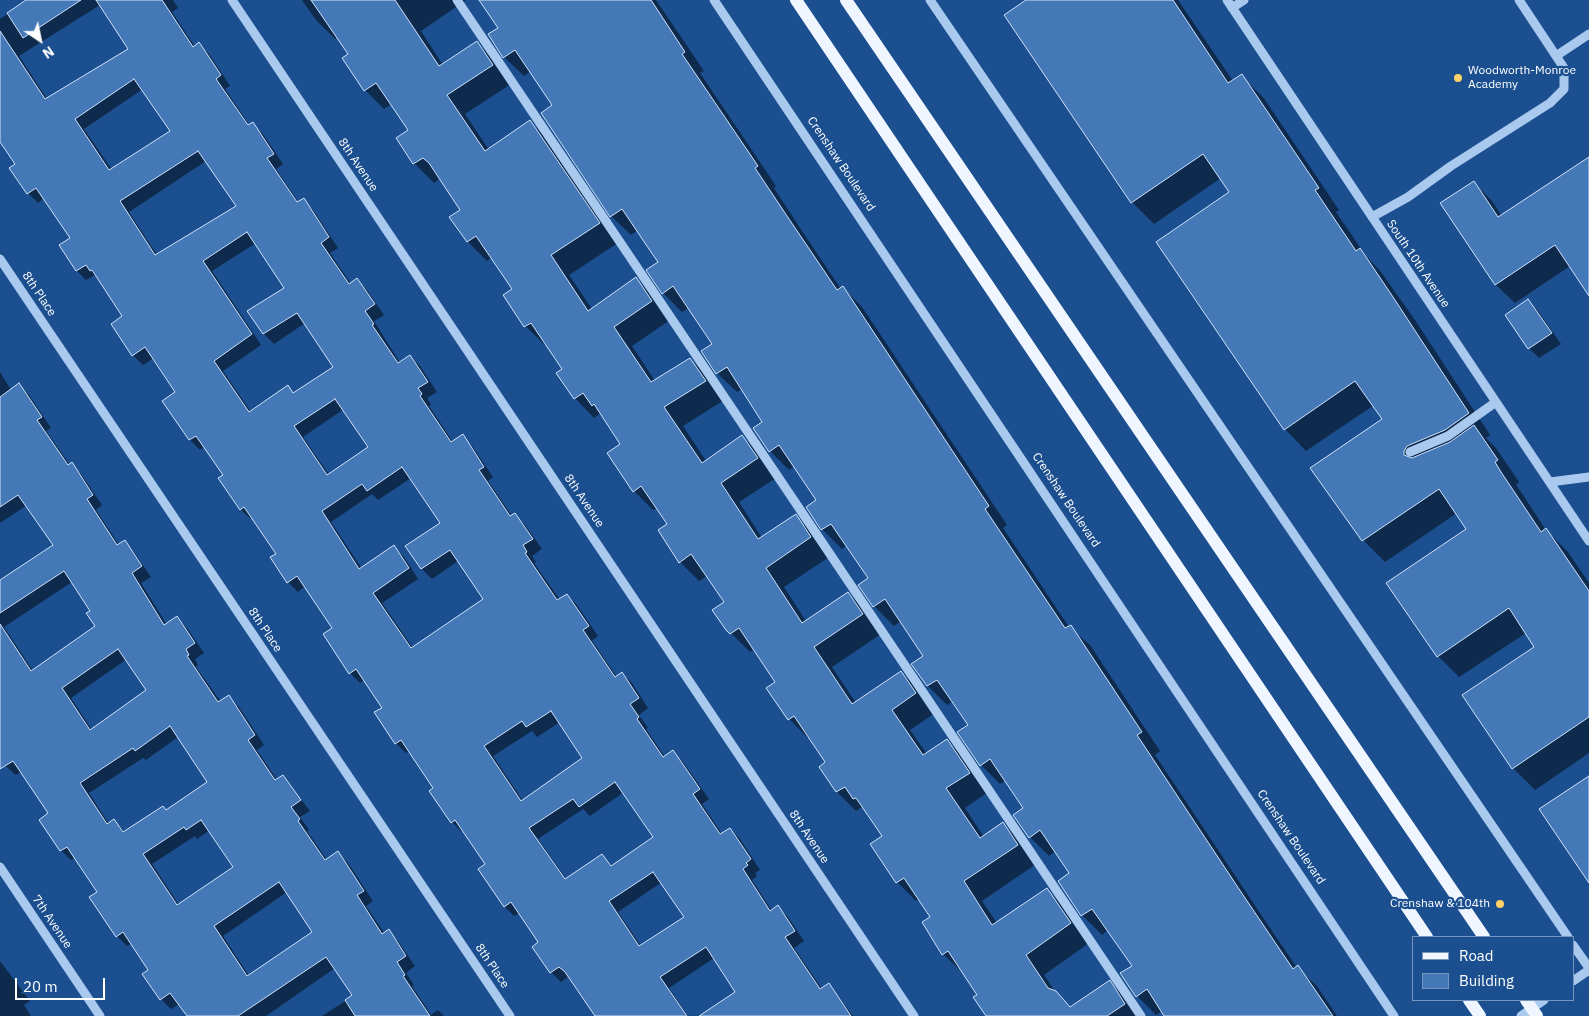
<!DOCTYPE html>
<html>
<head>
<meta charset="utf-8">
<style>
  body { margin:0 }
  #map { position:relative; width:1589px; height:1016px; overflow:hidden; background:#1b4f8f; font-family:"IBM Plex Sans",sans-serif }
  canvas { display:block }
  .legend { position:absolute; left:1412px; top:936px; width:162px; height:65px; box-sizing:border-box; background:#1b4f8f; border:1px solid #7695bc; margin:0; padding:6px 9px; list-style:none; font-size:15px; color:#fff }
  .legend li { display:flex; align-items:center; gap:10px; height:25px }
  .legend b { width:25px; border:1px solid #7695bc }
  .north { position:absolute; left:15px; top:15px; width:50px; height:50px; -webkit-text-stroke:4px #1b4f8f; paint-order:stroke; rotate:146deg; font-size:14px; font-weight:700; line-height:20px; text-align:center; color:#fff }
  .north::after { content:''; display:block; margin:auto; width:18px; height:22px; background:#fff; clip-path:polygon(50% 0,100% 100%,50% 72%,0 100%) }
  .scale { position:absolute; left:15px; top:978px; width:90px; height:22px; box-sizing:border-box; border:2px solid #fff; border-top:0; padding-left:6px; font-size:15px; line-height:18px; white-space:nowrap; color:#fff; -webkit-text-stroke:4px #1b4f8f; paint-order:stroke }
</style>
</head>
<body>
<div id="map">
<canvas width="1589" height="1016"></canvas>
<ul class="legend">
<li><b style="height:6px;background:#f0f6ff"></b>Road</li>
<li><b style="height:14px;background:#4478b7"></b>Building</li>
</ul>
<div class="north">N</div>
<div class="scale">20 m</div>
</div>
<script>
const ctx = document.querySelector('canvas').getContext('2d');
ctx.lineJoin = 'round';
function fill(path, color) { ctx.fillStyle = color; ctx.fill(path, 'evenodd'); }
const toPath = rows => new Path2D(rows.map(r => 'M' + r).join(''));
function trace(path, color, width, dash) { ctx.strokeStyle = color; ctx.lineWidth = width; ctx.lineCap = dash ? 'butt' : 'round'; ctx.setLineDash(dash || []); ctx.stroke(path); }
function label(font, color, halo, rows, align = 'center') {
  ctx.font = font + ' "IBM Plex Sans",sans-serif'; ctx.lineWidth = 4.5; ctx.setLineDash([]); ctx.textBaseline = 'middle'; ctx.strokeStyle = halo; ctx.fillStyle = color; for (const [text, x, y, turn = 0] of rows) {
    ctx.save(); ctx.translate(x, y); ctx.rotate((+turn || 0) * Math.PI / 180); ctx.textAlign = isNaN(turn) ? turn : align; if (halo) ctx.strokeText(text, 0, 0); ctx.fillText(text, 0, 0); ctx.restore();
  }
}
fill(toPath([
  [28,0,173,0,178,8,172,12,195,47,199,44,209,54,230,86,225,89,250,126,253,124,263,134,283,164,276,169,299,203,304,200,313,210,338,248,330,253,351,284,357,280,367,290,384,315,374,321,400,363,410,356,420,366,437,392,427,398,431,405,429,406,453,442,462,436,472,446,493,477,488,481,512,516,515,515,525,525,542,549,532,556,536,562,534,563,560,600,567,595,577,605,598,636,592,641,617,677,622,673,632,683,648,708,639,715,648,728,646,729,665,757,673,752,683,762,709,799,702,804,722,834,730,829,740,839,760,870,755,873,757,876,752,880,772,911,778,907,788,917,804,941,794,948,822,989,829,984,853,1016,701,1016,737,992,714,958,669,988,688,1016,597,1016,569,976,561,982,551,972,540,943,520,913,514,916,504,906,486,865,463,831,462,832,452,822,434,788,409,751,406,753,396,743,383,708,364,680,360,683,350,673,333,629,305,586,298,592,288,582,277,554,253,518,251,519,241,510,220,479,225,475,205,446,200,450,190,440,164,402,177,393,154,358,143,365,133,355,124,317,95,275,86,280,76,270,71,238,44,198,38,203,28,193,16,164,0,139,0,19],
  [100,5,130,49,47,99,19,56],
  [143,89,171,131,112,170,84,129],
  [206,161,238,206,157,255,129,212],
  [256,243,285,288,249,311,264,334,274,344,305,323,334,367,295,394,288,387,251,412,223,371,261,345,212,271],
  [344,409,369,447,329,475,303,437],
  [411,478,442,524,407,546,422,569,432,579,458,561,485,600,413,648,382,603,418,579,404,557,394,547,362,569,331,522,372,494,378,500],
  [560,722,584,758,523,801,493,756,532,731,537,737],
  [624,792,655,838,613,866,602,856,567,880,538,839,583,809,590,816],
  [662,882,685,917,641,946,618,912],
  [302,0,466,0,421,31,443,65,477,43,496,62,511,84,465,114,489,150,530,122,549,141,618,243,569,275,592,309,636,279,655,298,670,320,632,346,655,381,690,359,709,378,724,400,683,426,706,461,742,437,762,456,776,478,739,502,762,538,795,516,815,535,829,557,784,587,806,621,848,593,867,612,881,634,832,667,856,703,901,672,920,692,935,713,910,730,927,754,947,740,966,760,988,792,965,808,984,837,1003,824,1022,843,1036,864,982,901,997,923,1047,890,1066,909,1089,943,1044,975,1058,996,1071,1008,1109,982,1129,1001,1138,1016,987,1016,978,996,963,973,943,954,932,917,919,899,916,901,897,882,884,836,862,807,856,811,837,792,820,767,827,762,810,737,808,738,789,719,777,683,755,649,750,652,727,629,725,602,707,576,699,581,680,562,668,525,657,508,653,510,634,491,622,445,601,413,594,418,575,398,564,370,547,344,545,345,525,326,513,290,492,257,487,261,468,242,462,210,440,178,434,183,414,163,397,138,409,130,392,104,384,109,365,90,350,55,338,37,335,39,316,20],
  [481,0,656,0,704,71,700,73,776,186,774,188,806,237,841,289,843,288,862,307,1007,525,1003,528,1069,627,1090,645,1160,751,1155,755,1262,916,1297,968,1317,986,1337,1016,1166,1016,1163,1011,1156,1015,1137,996,1133,966,1108,930,1102,935,1082,915,1059,881,1071,874,1056,851,1049,856,1030,837,1025,809,1006,780,1000,784,981,765,969,725,953,701,947,705,928,686,925,656,901,621,894,626,874,606,860,585,870,578,847,545,842,549,822,529,808,507,818,500,795,466,789,470,770,451,763,423,742,389,737,392,717,373,703,351,714,344,689,308,682,312,663,293,659,262,638,230,631,235,611,216,554,106,531,71,524,76,504,57,500,28],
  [1028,0,1178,0,1233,81,1241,76,1263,97,1339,210,1336,212,1366,256,1381,272,1415,320,1490,435,1486,438,1496,448,1519,482,1516,485,1523,495,1546,530,1568,552,1589,583,1589,753,1535,790,1513,768,1535,647,1526,633,1459,677,1438,656,1468,529,1457,513,1385,562,1363,540,1384,419,1374,405,1306,451,1285,429,1231,193,1221,178,1154,224,1132,202,1006,15],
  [1589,158,1589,294,1570,266,1515,303,1496,285,1442,204,1473,182,1492,201,1502,216],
  [1528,301,1538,311,1561,344,1539,358,1529,348],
  [0,372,11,390,19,385,29,395,51,428,46,431,70,465,72,464,81,474,102,505,96,510,119,545,124,542,134,552,151,577,141,583,167,625,177,618,187,628,204,653,195,659,198,665,196,667,221,702,229,697,239,707,264,745,257,750,277,780,283,776,310,811,300,817,309,830,307,831,327,860,338,853,348,863,373,901,366,906,385,934,388,931,398,941,415,966,406,973,414,985,412,986,431,1015,438,1010,444,1016,322,1016,353,996,335,968,266,1016,188,1016,179,1004,171,1009,161,999,150,970,132,943,127,946,117,936,99,892,75,857,71,860,61,850,50,814,22,771,16,775,0,761,0,580,54,546,27,505,0,523],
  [72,582,91,611,96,626,33,671,4,627],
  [127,659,148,690,92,730,71,698],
  [178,737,209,783,167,811,125,832,114,821,109,824,89,793,143,758,146,760],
  [210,830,235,867,179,905,152,864,195,836,197,839],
  [287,892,320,941,249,976,223,936],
  [0,961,30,1001,24,1005,31,1016,0,1016]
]), '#0007');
const building = toPath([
  [26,0,81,0,23,38,7,13,26,0],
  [96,0,162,0,193,47,199,42,221,75,216,79,248,125,253,122,274,154,267,158,297,202,304,198,329,237,321,243,349,284,357,278,375,304,365,311,374,324,372,325,398,363,410,355,428,382,418,388,422,394,420,396,451,442,463,434,484,467,479,470,510,516,515,513,533,539,523,545,527,552,525,553,557,600,567,594,589,626,583,630,615,677,622,672,639,698,630,704,639,717,637,719,663,757,673,750,700,789,693,794,720,834,730,828,751,859,746,863,748,865,743,869,770,911,778,905,795,931,785,937,820,989,829,983,851,1016,699,1016,735,992,706,947,660,977,687,1016,595,1016,565,972,559,967,550,973,532,947,538,942,511,902,504,907,478,869,485,864,455,820,451,823,429,791,433,788,401,740,395,744,374,712,382,708,356,669,349,674,323,634,332,628,297,576,287,583,270,557,276,554,244,507,240,510,218,478,223,475,196,436,189,440,162,401,175,392,145,347,132,356,111,324,122,316,92,270,90,271,86,265,76,271,59,245,70,238,36,188,27,194,9,168,15,164,0,142,0,31,45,99,128,49,96,0],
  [134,79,170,131,109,170,75,119,134,79],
  [198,151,236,206,155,255,120,201,198,151],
  [247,232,284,288,247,311,263,334,297,313,333,367,293,393,288,385,249,412,214,361,252,334,203,261,247,232],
  [335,399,368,447,327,475,294,426,335,399],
  [402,467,440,523,405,546,421,569,450,550,483,599,411,648,373,593,409,568,394,545,359,569,322,511,362,484,367,491,402,467],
  [551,711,582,758,521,801,484,746,522,721,526,727,551,711],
  [615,782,653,837,611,866,602,854,565,879,529,828,573,799,579,807,615,782],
  [653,872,684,917,639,946,609,901,653,872],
  [311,0,395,0,439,66,477,41,493,65,447,95,485,151,530,120,600,223,551,255,588,311,636,277,652,301,614,327,651,382,690,358,706,381,664,407,702,463,742,435,758,458,721,483,758,539,796,514,811,537,766,568,802,623,848,592,863,614,814,647,852,704,901,671,916,693,892,710,923,755,947,739,970,773,946,788,980,838,1003,822,1018,845,964,881,992,925,1047,888,1071,923,1026,955,1048,988,1056,991,1070,1007,1110,980,1125,1004,1107,1016,986,1016,973,997,977,995,948,951,942,955,922,922,930,917,904,878,896,883,870,844,882,836,856,798,853,799,845,787,836,792,819,767,825,762,794,716,788,720,766,688,775,682,739,628,730,634,726,630,712,610,724,602,691,554,679,563,658,530,667,524,641,486,633,492,607,453,620,444,594,404,592,406,583,393,574,399,556,373,562,369,531,323,524,327,503,295,512,289,476,236,467,242,449,217,460,210,429,163,423,158,413,164,396,138,408,130,376,83,364,91,342,58,348,54,311,0],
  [479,0,651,0,685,52,682,54,758,166,755,168,787,216,837,290,843,286,989,506,985,509,1065,628,1071,625,1142,732,1137,735,1243,895,1293,969,1298,965,1333,1016,1164,1016,1147,989,1136,997,1120,973,1132,966,1092,909,1081,916,1058,881,1069,873,1040,830,1029,838,1013,815,1023,808,990,759,980,766,957,732,968,725,937,680,927,686,911,664,923,656,885,599,873,607,858,585,868,578,831,524,821,530,806,507,816,500,779,445,769,452,753,428,762,422,727,367,716,374,701,351,712,344,673,286,662,294,646,270,658,262,651,252,622,209,610,217,541,113,552,105,515,50,503,58,488,34,498,28,479,0],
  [1026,0,1173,0,1228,83,1242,74,1319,188,1315,190,1356,251,1360,248,1393,297,1469,413,1445,430,1407,446,1404,451,1404,455,1412,458,1450,442,1474,425,1498,460,1495,462,1501,472,1541,532,1546,528,1589,591,1589,717,1512,769,1462,695,1534,647,1509,608,1437,657,1386,583,1466,529,1439,489,1362,541,1310,468,1382,419,1355,381,1284,430,1156,242,1229,192,1203,154,1131,203,1004,15,1026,0],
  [1589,157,1589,296,1555,245,1495,285,1440,203,1474,181,1498,217,1589,157],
  [1528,299,1552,333,1528,349,1505,315,1528,299],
  [19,383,42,417,37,420,68,465,72,462,93,495,87,499,117,545,125,540,142,566,132,573,164,625,177,616,195,643,186,649,189,655,187,656,218,702,229,695,255,735,248,740,275,780,283,775,301,800,291,807,300,819,298,821,325,860,338,851,364,891,357,895,382,934,389,929,406,956,397,962,405,975,403,976,430,1016,355,1016,345,1000,352,995,326,957,238,1016,187,1016,170,993,160,1000,142,974,148,970,123,932,116,937,89,897,97,892,67,847,60,851,39,820,48,813,13,761,0,769,0,624,31,671,95,626,86,613,90,611,64,571,0,613,0,580,53,545,18,495,0,507,0,397,19,383],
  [118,649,146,690,90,730,62,688,118,649],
  [170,726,207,782,166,810,163,806,123,832,114,819,107,824,80,783,133,748,135,751,170,726],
  [201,820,233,867,177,905,143,854,184,827,186,830,201,820],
  [279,882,312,932,247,976,214,926,279,882],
  [1589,776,1589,883,1539,809,1589,776]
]);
fill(building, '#4478b7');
trace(building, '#cfe3fa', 1);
trace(toPath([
  [232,0,914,1016],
  [457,0,1141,1016],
  [714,0,1394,1016],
  [930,0,1568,937],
  [1227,0,1589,541],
  [1232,8,1244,0],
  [1556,56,1589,34],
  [1372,217,1408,197,1451,166,1550,103,1564,89,1564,68,1519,0],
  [0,259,510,1016],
  [1410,452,1448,436,1496,402],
  [1550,482,1589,477],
  [0,867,100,1016],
  [1573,945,1589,968],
  [1573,981,1589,970],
  [1521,1016,1544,1000]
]), '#a9c9ee', 9);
trace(toPath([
  [796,0,1427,937],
  [846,0,1484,937],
  [1469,1000,1480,1016],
  [1526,1000,1537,1016]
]), '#f0f6ff', 12);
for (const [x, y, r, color] of [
  [1458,78,5,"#ffd166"],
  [1500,904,5,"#ffd166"]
]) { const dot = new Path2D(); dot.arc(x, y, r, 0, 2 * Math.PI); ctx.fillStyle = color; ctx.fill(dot); trace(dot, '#1b4f8f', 2); }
label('12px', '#fff', '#1b4f8f', [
  ["Woodworth-Monroe",1468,71],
  ["Academy",1468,85],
  ["Crenshaw & 104th",1490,904,"right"]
], 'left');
label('12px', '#fff', '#1b4f8f', [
  ["Crenshaw Boulevard",841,164,56],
  ["8th Avenue",358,165,56],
  ["South 10th Avenue",1418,264,56],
  ["8th Place",39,294,56],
  ["Crenshaw Boulevard",1066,500,56],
  ["8th Avenue",584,501,56],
  ["8th Place",265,630,56],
  ["8th Avenue",809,837,56],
  ["Crenshaw Boulevard",1291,837,56],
  ["7th Avenue",52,922,56],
  ["8th Place",492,966,56]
]);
</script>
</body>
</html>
